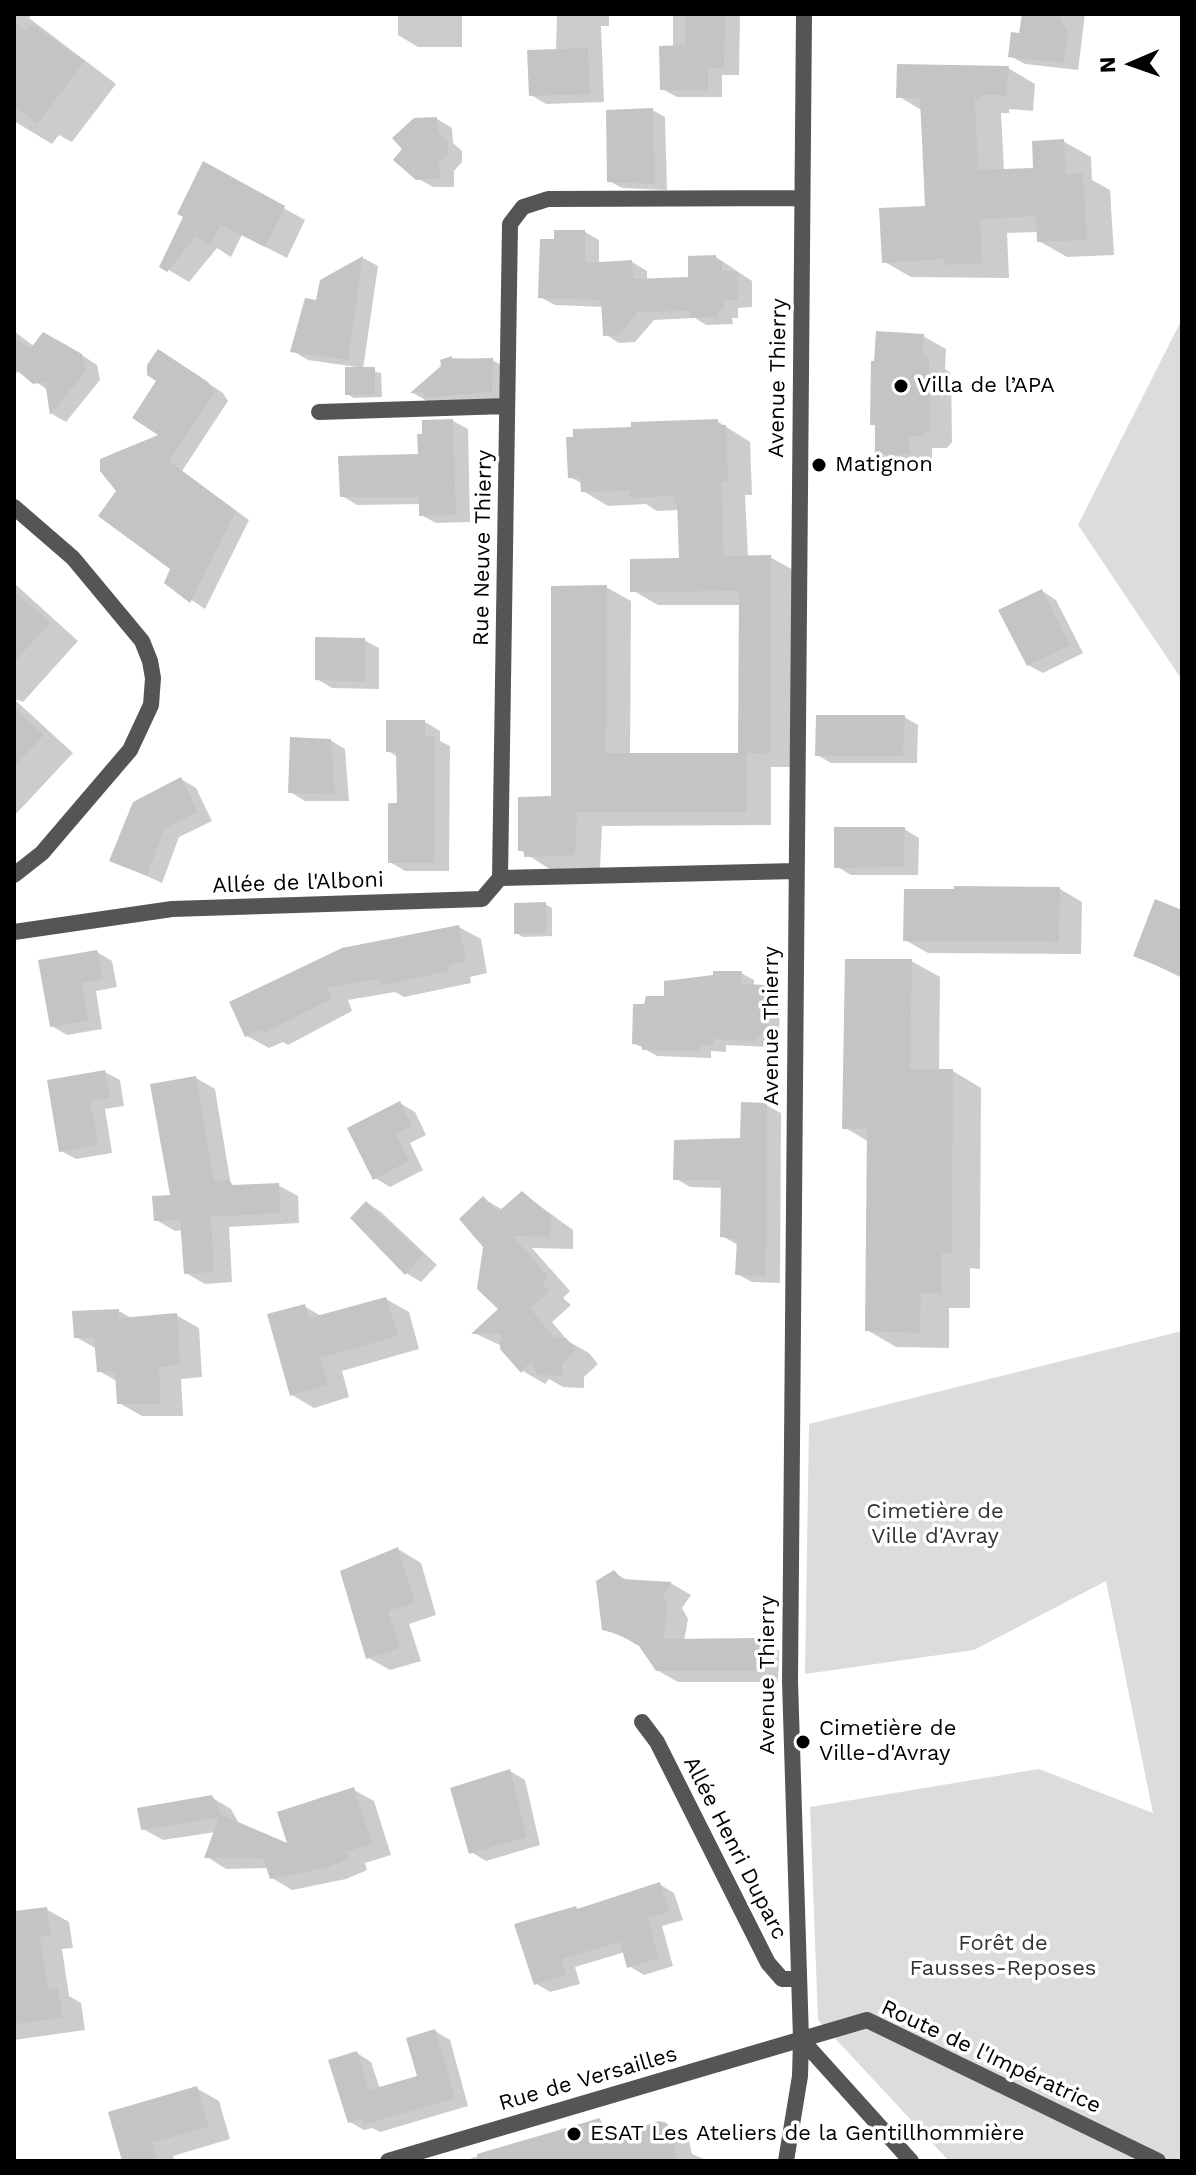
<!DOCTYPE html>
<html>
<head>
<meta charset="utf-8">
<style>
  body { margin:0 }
  #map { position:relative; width:1196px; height:2175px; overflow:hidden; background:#fff; font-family:"Work Sans",sans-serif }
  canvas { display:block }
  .frame { position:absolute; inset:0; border:16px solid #000; pointer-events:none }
  .north { position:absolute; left:1092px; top:24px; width:80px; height:80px; -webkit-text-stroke:6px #fff; paint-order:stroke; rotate:268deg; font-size:22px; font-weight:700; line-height:32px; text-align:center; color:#000 }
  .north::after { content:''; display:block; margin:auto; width:28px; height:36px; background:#000; clip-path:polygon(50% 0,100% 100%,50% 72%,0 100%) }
</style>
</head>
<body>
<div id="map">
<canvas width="1196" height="2175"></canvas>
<div class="frame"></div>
<div class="north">N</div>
</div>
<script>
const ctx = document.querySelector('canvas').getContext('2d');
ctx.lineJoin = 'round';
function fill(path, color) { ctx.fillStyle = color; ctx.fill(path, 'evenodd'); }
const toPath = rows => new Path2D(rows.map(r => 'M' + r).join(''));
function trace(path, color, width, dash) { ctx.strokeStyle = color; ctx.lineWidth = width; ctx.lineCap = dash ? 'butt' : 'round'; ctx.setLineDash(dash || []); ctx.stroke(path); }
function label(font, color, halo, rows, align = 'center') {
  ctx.font = font + ' "Work Sans",sans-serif'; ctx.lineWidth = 7; ctx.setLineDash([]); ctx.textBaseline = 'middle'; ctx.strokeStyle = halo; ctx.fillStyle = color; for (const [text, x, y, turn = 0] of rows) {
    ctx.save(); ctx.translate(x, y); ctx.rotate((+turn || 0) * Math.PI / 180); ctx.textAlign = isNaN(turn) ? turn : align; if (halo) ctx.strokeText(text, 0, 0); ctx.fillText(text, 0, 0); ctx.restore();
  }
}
fill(toPath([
  [1182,319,1182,680,1078,525],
  [1182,1331,1182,2161,949,2161,818,2020,810,1807,1039,1769,1153,1813,1106,1581,974,1650,805,1674,809,1424]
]), '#dcdcdc');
fill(toPath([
  [14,14,32,14,29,18,116,84,72,142,59,135,52,144,14,121],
  [398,14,462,14,462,47,418,47,398,35],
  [557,14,609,14,609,26,601,26,604,102,546,104,531,95,556,51],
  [673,14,740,14,739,75,722,75,722,97,677,97,662,89,673,47],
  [1024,14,1085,14,1078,70,1025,64,1010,56,1020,36],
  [1008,68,1035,84,1033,111,1009,109,1009,113,1001,113,1004,171,1035,170,1063,141,1091,157,1092,180,1110,190,1114,255,1067,257,1039,241,1039,232,1007,233,1009,278,911,277,883,261,927,208,923,111,898,96],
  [652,110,665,117,667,190,622,188,609,181],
  [437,119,452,128,453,143,462,151,462,162,454,171,454,187,433,187,417,178],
  [204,164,305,220,287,258,242,235,231,257,217,248,189,282,162,266,186,216],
  [585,232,599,240,599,264,632,262,647,271,647,281,690,279,716,257,752,281,752,307,738,308,738,318,732,318,733,324,706,325,695,318,654,320,635,342,619,343,605,334,604,307,555,305,540,297,556,241],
  [363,258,378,266,363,369,381,373,382,397,354,398,347,394,357,367,308,360,293,351,318,302,321,281],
  [14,331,35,347,65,344,97,365,100,380,66,422,52,414,49,391,19,370,14,376],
  [923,336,946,349,945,369,951,373,952,442,947,448,932,448,932,466,900,467,877,454,877,427,872,424],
  [451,358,492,360,507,368,506,399,427,401,413,393],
  [173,360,223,393,228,401,182,471,249,520,205,609,166,583,173,569,158,380],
  [453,421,468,429,470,522,436,523,421,515,421,504,357,505,342,496,420,456],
  [717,421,750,442,752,495,745,495,748,557,770,557,795,571,794,767,771,767,771,825,602,826,600,869,551,870,520,850,553,798,606,587,631,601,630,755,744,755,741,605,658,605,632,590,681,560,679,510,657,511,646,504,608,506,583,491,583,484,570,477],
  [14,583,78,641,23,702,14,699,73,753,14,816],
  [1042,591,1056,600,1083,653,1043,673,1028,665],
  [364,640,379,648,379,689,332,688,317,679],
  [904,717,918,725,917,763,831,763,817,755],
  [425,722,440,731,440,741,450,746,449,871,405,871,390,862,399,805,398,757,388,751],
  [330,740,345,749,349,801,305,801,290,792],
  [181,779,196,788,212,821,179,837,162,883,112,860],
  [904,829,919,838,918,875,851,875,836,866],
  [1060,889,1082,902,1081,954,928,953,905,940],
  [545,904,552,908,552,936,523,937,516,933],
  [1182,912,1182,978,1135,955],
  [459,927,481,939,487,973,470,977,471,983,404,997,395,992,348,1000,352,1011,288,1045,283,1042,269,1048,247,1036,232,1003],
  [97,952,112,961,117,987,96,991,102,1029,67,1035,52,1026],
  [911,961,940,977,939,1071,953,1071,981,1088,980,1269,970,1268,970,1308,949,1308,949,1348,896,1347,867,1330,869,1142,844,1127],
  [741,973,754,980,754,987,767,987,780,995,779,1037,769,1047,726,1045,726,1052,711,1051,711,1058,657,1056,634,1043,646,1006],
  [105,1072,120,1080,124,1106,105,1109,112,1153,76,1159,61,1151],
  [196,1078,215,1089,231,1185,278,1185,298,1196,299,1223,229,1227,232,1282,205,1284,186,1273,182,1230,175,1231,156,1220,172,1197],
  [400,1103,415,1112,426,1135,410,1143,423,1170,390,1187,375,1178],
  [766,1105,781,1113,780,1283,752,1282,737,1274,738,1245,722,1236,723,1188,690,1187,675,1178,742,1140],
  [522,1193,573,1230,573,1249,532,1248,570,1291,563,1298,571,1305,552,1322,568,1341,589,1353,598,1364,584,1377,584,1388,563,1387,549,1379,545,1384,523,1371,502,1346,474,1333,501,1309,485,1247,484,1199,503,1210],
  [367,1203,381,1212,437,1265,421,1282,406,1273],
  [386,1299,409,1312,419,1349,342,1371,349,1397,314,1408,292,1395,304,1306,323,1317],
  [119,1311,133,1319,176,1315,199,1328,202,1377,181,1379,183,1416,142,1416,119,1403,118,1382,99,1371,97,1349,76,1337],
  [398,1549,421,1563,436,1615,409,1624,421,1661,390,1670,367,1657],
  [614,1573,629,1581,672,1584,691,1595,682,1608,688,1619,684,1641,759,1640,779,1651,778,1682,678,1682,657,1670,639,1644,604,1629],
  [510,1771,525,1780,540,1845,486,1861,471,1852],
  [354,1790,374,1801,391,1855,365,1863,367,1870,346,1879,292,1890,272,1878,269,1868,226,1869,207,1857,216,1832,163,1840,143,1829,211,1797,231,1809,240,1825,291,1847],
  [659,1884,674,1893,683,1920,662,1926,673,1966,644,1975,629,1966,625,1952,575,1967,580,1984,550,1992,535,1983,576,1908,580,1910],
  [46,1909,69,1922,73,1948,62,1949,69,1996,81,2003,85,2030,14,2040,14,1913],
  [435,2031,450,2040,468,2106,380,2132,372,2128,364,2130,350,2122,357,2053,371,2062,380,2089,419,2078],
  [196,2088,219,2101,230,2139,173,2156,175,2161,124,2161],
  [599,2120,621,2136,666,2125,688,2137,692,2154,709,2161,462,2161]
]), '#0003');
fill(toPath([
  [685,14,725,14,724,68,708,68,708,90,660,90,659,46,685,45],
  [1022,14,1059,14,1068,34,1063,63,1008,57,1011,32,1019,33],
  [14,22,26,31,32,24,85,61,37,124,14,106],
  [588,48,590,94,529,96,527,50],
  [897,64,1009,66,1006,96,982,94,982,99,975,99,978,170,1033,168,1032,141,1064,139,1066,174,1083,173,1087,240,1037,242,1036,216,980,219,982,263,942,265,945,259,882,263,879,208,925,206,920,98,896,98],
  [653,108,655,184,607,182,606,110],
  [437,117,438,132,447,141,448,154,439,163,440,179,416,180,393,160,402,149,392,138,414,118],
  [203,161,285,206,265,247,221,225,210,246,196,236,167,272,159,267,183,217,177,214],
  [554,230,585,230,585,263,632,260,633,279,688,277,688,256,716,255,716,261,722,261,722,271,737,271,738,300,723,300,724,310,718,311,718,317,690,318,689,311,638,312,620,335,603,336,601,300,538,298,540,239,554,239],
  [363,256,348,360,290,352,305,298,316,300,320,280],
  [876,331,924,334,923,354,929,358,930,429,923,436,909,436,910,454,875,455,875,425,870,425,871,361,874,361],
  [43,332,82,354,86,371,50,415,45,382,33,384,14,368,14,337,30,349],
  [158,349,208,382,215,392,169,461,236,511,190,603,164,583,170,569,98,516,116,491,100,471,100,459,158,435,132,418,156,381,147,375,147,365],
  [452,356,452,359,493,358,492,392,423,398,424,393,410,393,441,366,440,360],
  [345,367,375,367,375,394,345,395],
  [453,419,456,515,419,516,419,497,340,497,338,456,418,454,417,434,422,434,422,420],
  [718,419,718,425,726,425,728,482,721,482,724,556,771,555,770,754,747,753,746,812,577,812,575,855,524,857,524,851,518,851,518,797,551,796,551,586,607,585,606,753,744,753,738,753,739,591,630,592,630,559,679,558,677,503,674,503,673,496,630,498,630,491,581,492,580,478,568,478,566,437,573,437,573,429,631,427,631,422],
  [1042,589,1070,645,1027,666,998,610],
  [14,591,50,623,14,662],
  [315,637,365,638,365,682,315,680],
  [14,707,44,735,14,767],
  [816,715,905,715,903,756,815,756],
  [386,720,425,720,425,736,435,736,434,863,388,863,388,803,397,803,396,752,386,752],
  [290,737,331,739,335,794,288,793],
  [181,777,198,812,164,829,147,876,109,861,133,802],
  [834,827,905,827,904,867,834,868],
  [954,886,1060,887,1059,942,903,941,904,889,954,889],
  [1155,899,1182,910,1182,976,1133,956],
  [546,902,546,933,514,934,514,903],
  [459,925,466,961,449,965,449,971,380,986,379,979,328,988,331,999,264,1033,262,1029,245,1037,229,1002,342,948],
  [97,950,103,979,82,983,88,1021,50,1027,38,960],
  [845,959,912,959,910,1069,953,1069,952,1253,942,1253,942,1293,921,1293,920,1333,865,1331,867,1129,842,1129],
  [713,971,742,971,741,984,767,985,767,1030,755,1041,714,1039,714,1045,699,1045,699,1051,642,1050,642,1045,632,1044,633,1004,644,1004,646,996,664,996,664,981,713,975],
  [105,1070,110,1098,90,1101,98,1145,59,1152,47,1080],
  [196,1076,214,1181,228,1180,233,1185,279,1183,280,1213,211,1217,214,1272,184,1274,180,1220,154,1221,152,1196,170,1195,150,1084],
  [400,1101,412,1126,396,1134,409,1161,373,1180,347,1128],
  [741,1102,767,1103,766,1276,735,1275,737,1239,720,1237,721,1180,673,1180,674,1140,740,1138],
  [522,1191,551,1216,550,1237,513,1236,548,1277,542,1284,549,1291,530,1308,554,1338,566,1338,576,1350,562,1364,562,1376,538,1375,531,1361,521,1373,500,1349,501,1334,471,1334,498,1309,477,1289,483,1247,459,1219,483,1196,498,1212],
  [366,1201,423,1255,405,1275,350,1218],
  [386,1297,398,1336,320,1358,328,1385,290,1396,267,1314,305,1304,309,1318],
  [119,1309,119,1318,177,1313,180,1365,159,1367,161,1404,117,1404,115,1372,97,1372,94,1338,74,1338,72,1311],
  [398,1547,415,1603,388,1611,400,1648,366,1659,340,1571],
  [614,1570,622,1579,672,1582,663,1595,668,1606,663,1639,759,1638,758,1671,656,1671,639,1646,618,1634,602,1630,596,1581],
  [510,1769,526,1837,469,1854,450,1788],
  [354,1787,372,1844,346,1852,348,1859,325,1868,270,1879,263,1858,204,1858,219,1817,141,1830,137,1808,212,1795,222,1815,287,1843,277,1812],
  [660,1882,669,1912,648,1918,659,1958,627,1968,620,1942,561,1959,566,1975,534,1985,514,1924,576,1906,577,1909],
  [47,1907,51,1936,40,1937,48,1989,58,1988,63,2018,14,2024,14,1911],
  [435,2029,455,2098,364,2125,362,2119,348,2123,328,2060,357,2051,369,2090,417,2076,406,2038],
  [197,2086,209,2126,152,2143,157,2161,122,2161,108,2112],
  [600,2118,605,2139,659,2121,667,2123,678,2161,478,2161,477,2154]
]), '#c4c4c4');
trace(toPath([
  [319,412,507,406],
  [14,507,73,558,142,641,150,661,153,678,151,705,130,750,42,853,14,875],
  [500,878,510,224,523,207,548,199,801,198],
  [500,878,796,871],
  [14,932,172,909,482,899,500,878],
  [642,1722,657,1742,768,1963,782,1979,798,1979],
  [801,2039,911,2161],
  [388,2161,867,2020,1158,2161],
  [786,2161,800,2076,801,2039,790,1681,804,14]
]), '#555', 16);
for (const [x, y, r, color] of [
  [901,386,8,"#000"],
  [819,465,8,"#000"],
  [803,1742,8,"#000"],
  [574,2134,8,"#000"]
]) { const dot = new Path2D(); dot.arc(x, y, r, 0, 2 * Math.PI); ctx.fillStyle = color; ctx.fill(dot); trace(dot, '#fff', 3); }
label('22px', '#000', '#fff', [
  ["Avenue Thierry",778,378,-89],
  ["Rue Neuve Thierry",483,548,-89],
  ["Allée de l'Alboni",298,883,-2],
  ["Avenue Thierry",772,1026,-90],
  ["Avenue Thierry",768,1675,-90],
  ["Allée Henri Duparc",735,1848,63],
  ["Route de l'Impératrice",991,2057,25],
  ["Rue de Versailles",588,2079,-16]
]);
label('22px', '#000', '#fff', [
  ["Villa de l’APA",917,386],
  ["Matignon",835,465],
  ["Cimetière de",819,1729],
  ["Ville-d'Avray",819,1754],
  ["ESAT Les Ateliers de la Gentillhommière",590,2134]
], 'left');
label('22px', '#333', '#fff', [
  ["Cimetière de",935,1512],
  ["Ville d'Avray",935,1537],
  ["Forêt de",1003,1944],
  ["Fausses-Reposes",1003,1969]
]);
</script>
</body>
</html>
